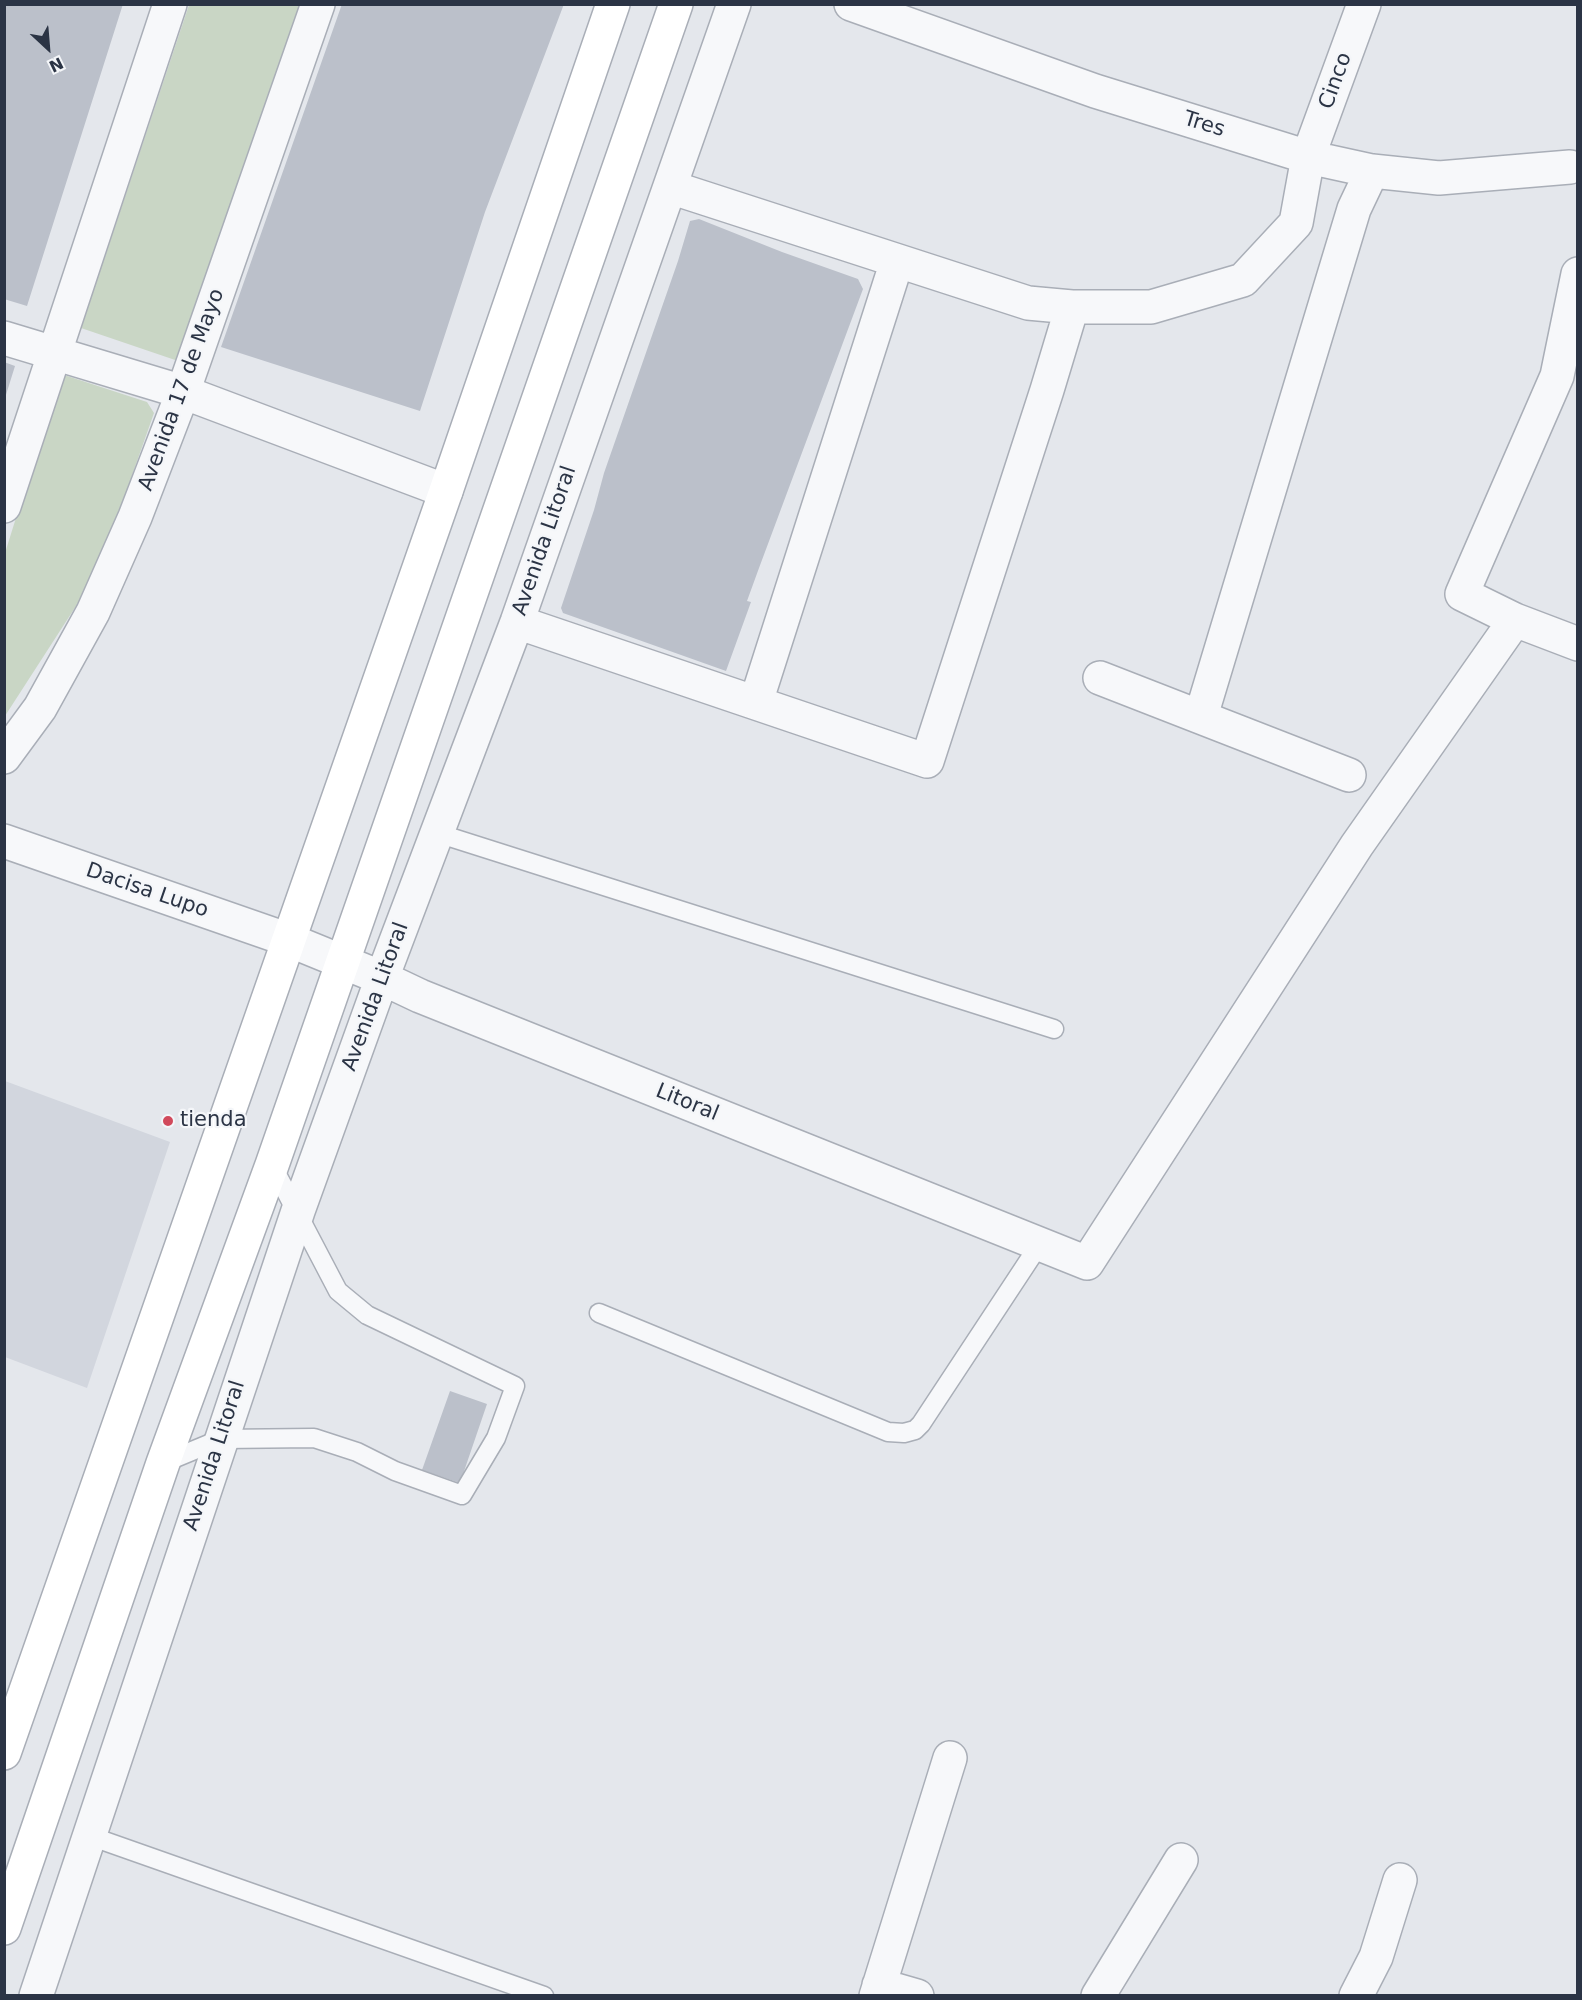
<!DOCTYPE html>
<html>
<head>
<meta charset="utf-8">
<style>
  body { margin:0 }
  #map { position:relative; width:1582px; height:2000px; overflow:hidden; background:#e4e7ec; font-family:"DejaVu Sans",sans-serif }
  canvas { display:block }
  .frame { position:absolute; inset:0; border:6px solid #2b3445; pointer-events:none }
  .north { position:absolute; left:18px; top:18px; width:60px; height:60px; -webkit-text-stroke:4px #f4f6f9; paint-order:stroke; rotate:154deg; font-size:16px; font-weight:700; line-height:24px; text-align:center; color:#2b3445 }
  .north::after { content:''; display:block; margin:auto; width:21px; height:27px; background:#2b3445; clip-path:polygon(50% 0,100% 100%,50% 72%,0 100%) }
</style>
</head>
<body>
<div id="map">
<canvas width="1582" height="2000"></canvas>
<div class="frame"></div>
<div class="north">N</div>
</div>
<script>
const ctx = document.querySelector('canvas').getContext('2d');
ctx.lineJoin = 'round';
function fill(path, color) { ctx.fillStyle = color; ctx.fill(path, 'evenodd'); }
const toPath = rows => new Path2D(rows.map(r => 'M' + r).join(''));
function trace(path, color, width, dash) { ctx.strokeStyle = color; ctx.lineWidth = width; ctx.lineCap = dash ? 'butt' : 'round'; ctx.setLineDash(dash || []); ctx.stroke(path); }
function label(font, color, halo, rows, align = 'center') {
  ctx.font = font + ' "DejaVu Sans",sans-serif'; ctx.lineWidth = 4.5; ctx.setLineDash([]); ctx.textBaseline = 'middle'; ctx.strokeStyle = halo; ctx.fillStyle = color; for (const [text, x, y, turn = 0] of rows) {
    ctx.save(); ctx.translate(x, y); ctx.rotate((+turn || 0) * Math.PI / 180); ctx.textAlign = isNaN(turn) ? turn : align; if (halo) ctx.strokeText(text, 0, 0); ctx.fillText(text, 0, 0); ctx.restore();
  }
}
fill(toPath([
  [5,1081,170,1142,87,1388,5,1357]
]), '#d2d6de');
fill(toPath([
  [189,5,305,5,181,362,81,328],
  [61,374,147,402,154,413,98,572,5,716,5,553]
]), '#c9d6c5');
fill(toPath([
  [4,4,123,4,27,306,4,299],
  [342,4,564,4,485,212,420,411,221,347],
  [699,219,782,252,858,279,863,289,759,568,747,601,751,602,726,671,563,613,561,608,594,510,604,473,678,261,690,221],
  [4,362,15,366,5,398,4,398],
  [450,1391,487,1404,460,1483,422,1470]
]), '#bbc0ca');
const service = toPath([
  [437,833,1054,1029],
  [599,1313,888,1432,904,1433,915,1430,921,1424,1039,1245],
  [163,1463,221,1439,314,1438,357,1452,395,1471,462,1495,496,1438,515,1386,367,1315,338,1291,272,1165],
  [90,1836,544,1996]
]);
const minor = toPath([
  [851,4,1095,91,1308,157,1372,171,1439,178,1570,167],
  [670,187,1028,303,1072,307,1151,307,1243,280,1296,223,1308,157,1364,4],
  [1578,274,1557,376,1462,594,1515,620,1578,644],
  [4,338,183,392,446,491],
  [4,506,170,4],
  [517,622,927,761,1047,390,1072,307],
  [1100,678,1349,775],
  [756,702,897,261],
  [1201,716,1354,209,1372,171],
  [4,757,40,708,93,612,135,517,183,392,318,4],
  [4,841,289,940,382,978,420,996,1087,1263,1357,845,1515,620],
  [879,1985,917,1996],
  [36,1996,298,1211,382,978,517,622,734,4],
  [876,1996,950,1758],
  [1098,1996,1181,1860],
  [1356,1996,1376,1957,1400,1880]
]);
const secondary = toPath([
  [4,1753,446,491,613,4],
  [4,1928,163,1463,272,1165,676,4]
]);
trace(service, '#a9aeb7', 21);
trace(minor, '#a9aeb7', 36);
trace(secondary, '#a9aeb7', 36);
trace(service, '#f7f8fa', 18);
trace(minor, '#f7f8fa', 33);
trace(secondary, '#fff', 33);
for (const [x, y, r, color] of [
  [168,1121,6,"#d1495b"]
]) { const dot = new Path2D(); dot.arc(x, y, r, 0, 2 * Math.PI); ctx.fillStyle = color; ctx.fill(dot); trace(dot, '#f4f6f9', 2); }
label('21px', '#2b3445', '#f4f6f9', [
  ["Cinco",1336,81,-70],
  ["Tres",1204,125,17],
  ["Avenida 17 de Mayo",182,390,-70],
  ["Avenida Litoral",545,541,-71],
  ["Dacisa Lupo",147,891,19],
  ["Avenida Litoral",376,997,-70],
  ["Litoral",687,1103,22],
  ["Avenida Litoral",215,1456,-72]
]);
label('21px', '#2b3445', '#f4f6f9', [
  ["tienda",180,1121]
], 'left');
</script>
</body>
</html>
